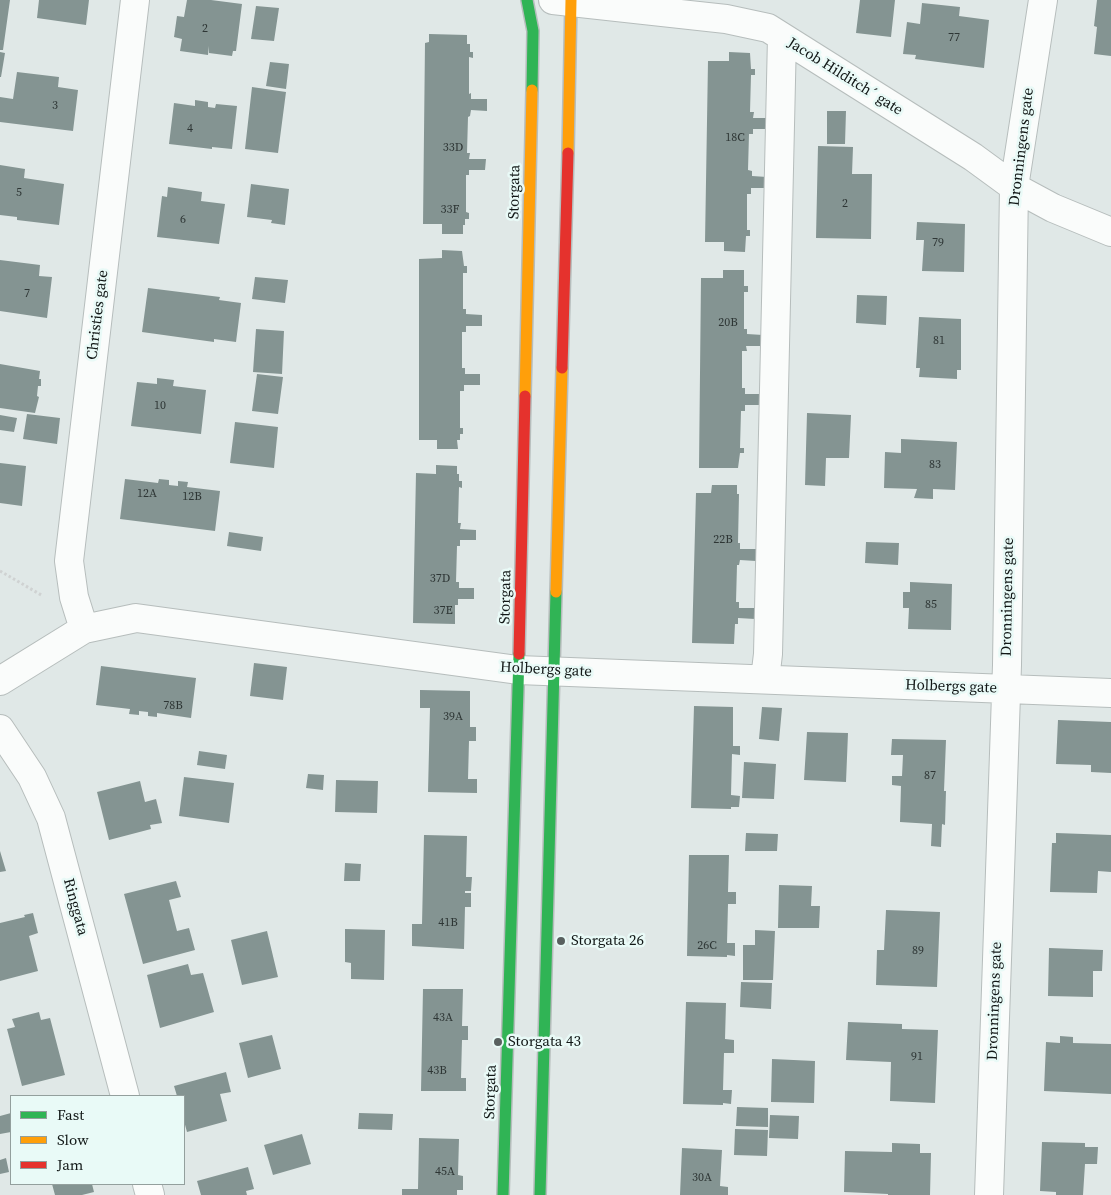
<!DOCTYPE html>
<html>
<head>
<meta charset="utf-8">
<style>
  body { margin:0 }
  #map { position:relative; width:1111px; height:1195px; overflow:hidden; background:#e0e8e7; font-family:"Source Serif 4",serif }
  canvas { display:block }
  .legend { position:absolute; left:10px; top:1095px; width:175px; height:90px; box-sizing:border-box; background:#e9faf7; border:1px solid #939f9d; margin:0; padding:6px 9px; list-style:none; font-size:15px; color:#111716 }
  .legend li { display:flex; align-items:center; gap:10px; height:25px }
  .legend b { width:25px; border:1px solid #939f9d }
</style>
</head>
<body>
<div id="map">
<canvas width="1111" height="1195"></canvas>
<ul class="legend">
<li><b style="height:6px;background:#30b455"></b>Fast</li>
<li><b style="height:6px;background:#ff9f0a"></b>Slow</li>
<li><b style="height:6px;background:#e5322d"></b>Jam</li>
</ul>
</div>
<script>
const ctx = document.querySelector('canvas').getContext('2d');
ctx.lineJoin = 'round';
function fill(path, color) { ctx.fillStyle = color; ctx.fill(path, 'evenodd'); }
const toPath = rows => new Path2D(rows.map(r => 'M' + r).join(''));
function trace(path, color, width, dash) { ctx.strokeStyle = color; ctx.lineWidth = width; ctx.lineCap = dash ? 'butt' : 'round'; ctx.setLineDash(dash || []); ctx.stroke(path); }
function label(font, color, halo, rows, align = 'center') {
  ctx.font = font + ' "Source Serif 4",serif'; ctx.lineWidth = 5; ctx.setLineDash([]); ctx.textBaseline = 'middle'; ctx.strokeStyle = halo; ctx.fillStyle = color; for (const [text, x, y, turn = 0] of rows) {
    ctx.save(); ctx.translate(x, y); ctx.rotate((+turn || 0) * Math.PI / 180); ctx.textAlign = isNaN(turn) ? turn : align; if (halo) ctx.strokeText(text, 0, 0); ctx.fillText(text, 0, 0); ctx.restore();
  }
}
fill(toPath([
  [0,0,10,0,3,50,0,50],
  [39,0,89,0,86,25,37,18],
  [187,0,211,0,242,4,236,51,233,51,232,56,209,53,209,46,208,55,180,51,182,39,174,37,177,16,184,17],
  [860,0,895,0,891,37,856,33],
  [1097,0,1111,0,1111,56,1094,54,1097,27,1094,26],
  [922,3,960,7,959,16,989,20,984,68,915,59,916,55,903,54,907,22,920,24],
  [256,6,279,8,274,41,251,39],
  [429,34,467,35,467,44,470,44,470,52,473,52,473,58,469,57,469,94,471,93,471,99,487,99,487,111,471,110,470,116,468,117,467,153,470,153,469,159,486,159,485,170,469,170,469,175,466,175,466,212,469,213,469,219,465,219,465,225,463,225,463,234,442,234,442,224,423,224,425,43,429,42],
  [0,52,5,53,1,77,0,77],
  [729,52,750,53,751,69,755,69,755,75,751,75,750,112,754,112,753,118,769,118,769,129,753,129,753,134,749,134,748,170,752,171,752,176,767,177,767,188,751,188,751,194,747,194,747,230,750,230,750,236,746,236,745,252,724,251,724,242,705,242,708,61,729,61],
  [270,62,289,64,286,89,266,86],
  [17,72,59,77,58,87,78,90,73,131,0,122,0,97,13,99],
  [252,87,286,92,278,153,245,149],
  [195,100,208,102,208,107,215,108,216,104,237,106,232,149,212,147,212,149,169,144,174,103,195,106],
  [827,111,846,111,845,144,827,144],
  [818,146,853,147,852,174,872,174,871,239,816,238],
  [0,165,25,169,24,178,64,184,59,225,17,220,17,217,0,215],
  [251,184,289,189,285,225,271,223,272,220,247,217],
  [168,187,202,192,201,201,225,204,219,244,157,237,162,196,167,197],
  [917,222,965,224,964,272,922,271,924,240,916,240],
  [442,250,462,251,464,266,467,266,467,273,463,273,463,309,466,309,466,314,482,315,482,326,466,326,466,332,462,332,462,368,465,368,465,374,480,374,480,385,464,385,464,391,460,391,460,428,463,428,463,434,460,434,460,440,457,440,458,449,437,449,437,440,419,440,419,259,442,258],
  [0,260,40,265,39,276,52,277,47,318,0,311],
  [723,270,744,270,744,286,748,286,748,292,744,292,744,329,747,329,747,334,763,335,763,346,746,346,747,351,742,351,742,388,745,388,745,394,761,394,761,405,745,405,745,411,741,411,740,448,744,448,744,453,740,453,738,468,699,468,701,278,723,278],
  [255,277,288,280,285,303,252,299],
  [148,288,220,297,219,300,241,303,236,342,214,339,214,342,142,332],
  [857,295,887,296,886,325,856,323],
  [919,317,961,319,961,370,957,370,957,379,919,377,920,368,916,368],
  [256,329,284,331,282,374,253,372],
  [0,364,40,371,39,379,41,379,41,386,38,386,37,396,39,397,35,413,0,408],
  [257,374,283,377,278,414,252,411],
  [157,378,174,380,173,386,206,390,201,434,131,426,137,382,157,384],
  [807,413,851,415,849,458,826,458,825,486,805,485],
  [27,414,60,418,57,444,23,439],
  [0,415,17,418,14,432,0,430],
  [235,422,278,427,274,468,230,463],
  [901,439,957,442,955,490,933,489,933,499,914,498,917,489,884,488,885,452,901,453],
  [0,463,26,466,22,506,0,503],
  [436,465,457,466,457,474,459,474,459,481,462,481,462,488,459,487,458,523,461,523,460,529,476,530,476,540,460,540,460,546,457,546,456,582,459,582,459,588,474,588,474,599,458,599,458,605,455,605,455,624,413,623,416,473,436,474],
  [125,479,158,483,159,479,169,480,169,485,178,486,178,481,188,482,187,487,220,491,215,531,120,519],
  [712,485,737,485,737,494,739,494,738,543,740,543,740,549,757,549,756,561,740,560,739,565,737,565,736,602,739,602,739,608,755,608,755,619,738,618,738,624,735,624,734,644,692,643,696,493,711,493],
  [229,532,263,537,261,551,227,546],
  [866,542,899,543,898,565,865,563],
  [910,582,952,584,951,630,908,629,909,608,903,608,903,592,910,592],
  [254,663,287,667,283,700,250,696],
  [101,666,196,678,191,718,157,713,157,717,148,716,148,712,139,711,139,715,129,714,130,709,96,705],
  [420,690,470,691,470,727,476,727,476,741,469,741,468,779,477,779,477,793,428,792,430,708,420,708],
  [694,706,733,707,733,746,740,746,740,755,732,754,731,795,740,796,739,807,731,807,731,809,691,808],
  [762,707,782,708,779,741,759,739],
  [1058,720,1111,722,1111,773,1091,772,1091,765,1056,764],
  [807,732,848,733,846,782,804,780],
  [892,739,946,740,944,791,946,791,945,825,942,824,941,847,931,846,932,824,900,822,901,786,892,785,892,776,902,776,903,755,891,755],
  [199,751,227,755,225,769,197,765],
  [744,762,776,764,774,799,742,798],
  [308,774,324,775,323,790,306,788],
  [184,777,234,783,229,823,179,816],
  [336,780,378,781,377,813,335,812],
  [140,781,145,802,156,799,162,823,150,825,151,829,109,840,97,792],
  [746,833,778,834,777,851,745,851],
  [1056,833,1111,835,1111,872,1098,871,1097,893,1050,892,1052,843,1056,843],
  [424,835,467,836,466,877,472,877,471,891,465,891,465,893,471,893,471,907,465,907,464,949,412,946,412,924,422,924],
  [0,851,6,871,0,872],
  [689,855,729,855,728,892,736,892,736,904,728,904,727,943,735,943,735,956,727,955,727,957,687,956],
  [345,863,361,864,360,881,344,881],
  [176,881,181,897,169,900,177,931,189,928,195,950,143,964,124,894],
  [779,885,812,886,811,906,820,906,819,928,778,928],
  [886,910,940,912,937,987,876,985,877,950,884,950],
  [33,913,38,933,29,936,38,971,0,981,0,923,25,917,24,915],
  [345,929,385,930,384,980,351,979,351,963,345,962],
  [755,930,775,931,773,980,743,980,743,945,755,945],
  [267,931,278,977,242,985,231,940],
  [1049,948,1103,950,1102,971,1093,971,1093,997,1048,996],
  [188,964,191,975,203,973,214,1012,160,1028,147,975],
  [741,982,772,983,771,1009,740,1007],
  [423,989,463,989,462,1026,468,1026,468,1040,462,1040,461,1078,466,1078,466,1091,421,1091],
  [686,1002,726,1003,725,1039,734,1040,734,1053,724,1053,723,1090,732,1090,731,1104,723,1103,723,1105,683,1104],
  [39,1012,41,1020,50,1018,65,1075,22,1086,7,1029,15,1027,12,1019],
  [848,1022,902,1024,902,1029,938,1030,935,1103,890,1101,891,1062,846,1060],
  [272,1035,281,1069,248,1078,239,1043],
  [1060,1036,1073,1037,1073,1043,1111,1044,1111,1094,1044,1091,1046,1042,1060,1043],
  [772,1059,815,1061,814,1103,771,1102],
  [226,1072,231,1092,220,1094,227,1121,187,1132,184,1121,184,1096,177,1096,174,1086],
  [737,1107,768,1108,768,1127,736,1126],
  [11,1113,11,1132,0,1134,0,1116],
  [359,1113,393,1114,392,1130,358,1129],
  [770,1115,799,1116,798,1139,769,1138],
  [735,1129,768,1130,767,1156,734,1155],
  [302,1134,311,1164,273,1175,264,1145],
  [419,1138,459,1139,458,1175,463,1176,463,1190,457,1190,457,1195,402,1195,402,1189,418,1189],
  [1042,1142,1085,1143,1085,1147,1098,1147,1097,1164,1085,1164,1083,1195,1056,1195,1056,1192,1040,1191],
  [892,1143,920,1144,920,1153,931,1153,930,1195,888,1195,888,1194,844,1192,845,1151,892,1152],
  [682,1148,722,1150,720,1186,728,1187,728,1195,680,1195],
  [6,1158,9,1172,0,1174,0,1160],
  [248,1167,254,1189,246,1191,247,1195,201,1195,197,1181],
  [52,1184,92,1184,94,1192,82,1195,55,1195]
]), '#849492');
const street = toPath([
  [553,0,726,19,768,28,973,157,1014,187,1053,208,1111,232],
  [84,629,74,597,69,561,135,0],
  [765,679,768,654,782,37],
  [0,681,84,629,136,618,518,670,1111,693],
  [0,729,32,777,51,818,125,1096],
  [147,1184,150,1195],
  [989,1195,1007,665,1014,187,1043,0]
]);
const fast = toPath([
  [527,0,533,31,532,90],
  [503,1195,519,654],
  [540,1195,556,592]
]);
const slow = toPath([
  [568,153,571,0],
  [525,396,532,90],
  [556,592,562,368]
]);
const jam = toPath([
  [562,368,568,153],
  [519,654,525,396]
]);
trace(street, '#b6bdbc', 30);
trace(fast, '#b6bdbc', 14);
trace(slow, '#b6bdbc', 14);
trace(jam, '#b6bdbc', 14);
trace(toPath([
  [0,571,43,596]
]), '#cfd2d2', 3, [2.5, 2.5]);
trace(street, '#fafcfb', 28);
trace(fast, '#30b455', 11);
trace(slow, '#ff9f0a', 11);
trace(jam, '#e5322d', 11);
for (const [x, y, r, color] of [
  [561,941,5,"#59605f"],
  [498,1042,5,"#59605f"]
]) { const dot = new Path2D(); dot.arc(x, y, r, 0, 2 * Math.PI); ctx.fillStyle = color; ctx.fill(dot); trace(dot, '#e9faf7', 2); }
label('12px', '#2e3635', null, [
  ["2",205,29],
  ["77",954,38],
  ["3",55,106],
  ["4",190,129],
  ["18C",735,138],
  ["33D",453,148],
  ["5",19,193],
  ["2",845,204],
  ["33F",450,210],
  ["6",183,220],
  ["79",938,243],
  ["7",27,294],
  ["20B",728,323],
  ["81",939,341],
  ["10",160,406],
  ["83",935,465],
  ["12A",147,494],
  ["12B",192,497],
  ["22B",723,540],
  ["37D",440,579],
  ["85",931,605],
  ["37E",443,611],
  ["78B",173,706],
  ["39A",453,717],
  ["87",930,776],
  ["41B",448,923],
  ["26C",707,946],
  ["89",918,951],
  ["43A",443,1018],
  ["91",917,1057],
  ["43B",437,1071],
  ["45A",445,1172],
  ["30A",702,1178]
]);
label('15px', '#111716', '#e9faf7', [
  ["Jacob Hilditch´ gate",845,77,32],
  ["Dronningens gate",1022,147,-83],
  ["Storgata",515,192,-89],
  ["Christies gate",98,315,-83],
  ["Storgata",506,597,-89],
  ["Dronningens gate",1008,597,-89],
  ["Holbergs gate",546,670,3],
  ["Holbergs gate",951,687,2],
  ["Ringgata",75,907,75],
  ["Dronningens gate",995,1001,-88],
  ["Storgata",491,1092,-88]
]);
label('15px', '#111716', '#e9faf7', [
  ["Storgata 26",571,941],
  ["Storgata 43",508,1042]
], 'left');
</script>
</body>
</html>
